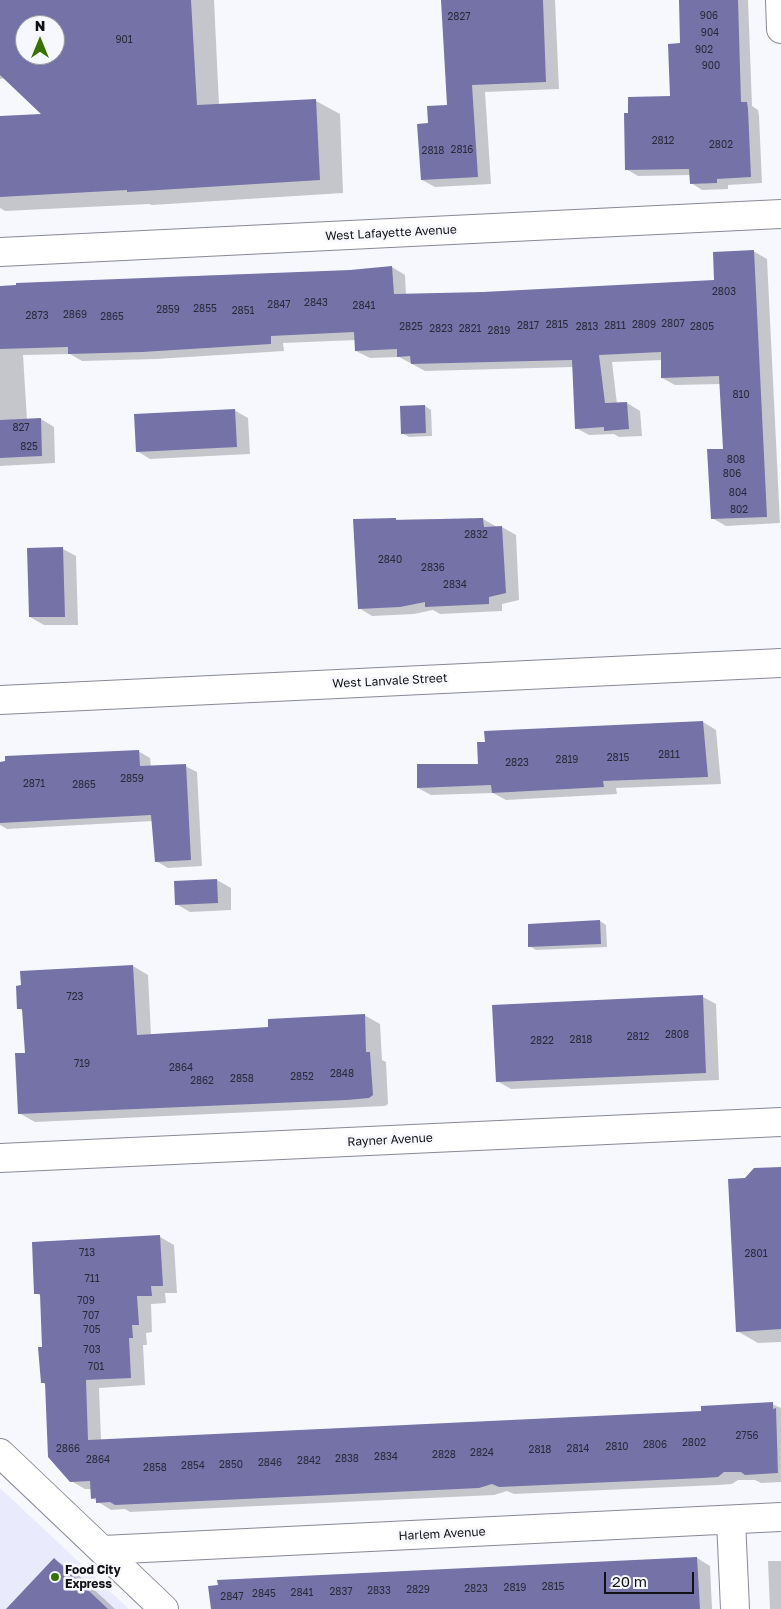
<!DOCTYPE html>
<html>
<head>
<meta charset="utf-8">
<style>
  body { margin:0 }
  #map { position:relative; width:781px; height:1609px; overflow:hidden; background:#f7f8fe; font-family:"Golos Text",sans-serif }
  canvas { display:block }
  .north { position:absolute; left:15px; top:15px; width:50px; height:50px; box-sizing:border-box; background:#f7f8fe; border:1px solid #9b9ca1; border-radius:50%; rotate:0deg; font-size:14px; font-weight:700; line-height:20px; text-align:center; color:#111116 }
  .north::after { content:''; display:block; margin:auto; width:18px; height:22px; background:#387100; clip-path:polygon(50% 0,100% 100%,50% 72%,0 100%) }
  .scale { position:absolute; left:604px; top:1572px; width:90px; height:22px; box-sizing:border-box; border:2px solid #111116; border-top:0; padding-left:6px; font-size:15px; line-height:18px; white-space:nowrap; color:#111116; -webkit-text-stroke:4px #f7f8fe; paint-order:stroke }
</style>
</head>
<body>
<div id="map">
<canvas width="781" height="1609"></canvas>
<div class="north">N</div>
<div class="scale">20 m</div>
</div>
<script>
const ctx = document.querySelector('canvas').getContext('2d');
ctx.lineJoin = 'round';
function fill(path, color) { ctx.fillStyle = color; ctx.fill(path, 'evenodd'); }
const toPath = rows => new Path2D(rows.map(r => 'M' + r).join(''));
function trace(path, color, width, dash) { ctx.strokeStyle = color; ctx.lineWidth = width; ctx.lineCap = dash ? 'butt' : 'round'; ctx.setLineDash(dash || []); ctx.stroke(path); }
function label(font, color, halo, rows, align = 'center') {
  ctx.font = font + ' "Golos Text",sans-serif'; ctx.lineWidth = 5; ctx.setLineDash([]); ctx.textBaseline = 'middle'; ctx.strokeStyle = halo; ctx.fillStyle = color; for (const [text, x, y, turn = 0] of rows) {
    ctx.save(); ctx.translate(x, y); ctx.rotate((+turn || 0) * Math.PI / 180); ctx.textAlign = isNaN(turn) ? turn : align; if (halo) ctx.strokeText(text, 0, 0); ctx.fillText(text, 0, 0); ctx.restore();
  }
}
fill(toPath([
  [0,1488,129,1609,0,1609]
]), '#eaeafd');
fill(toPath([
  [0,0,214,0,219,105,316,101,340,114,343,193,152,205,149,204,5,211,0,208,0,118,44,115,5,78,0,79],
  [25,25,55,25,55,55,25,55],
  [442,0,555,0,559,89,485,92,491,184,435,187,422,180,429,125,448,106],
  [680,0,748,0,752,106,758,110,759,116,762,183,728,185,728,189,702,190,691,183,690,175,638,176,626,169,671,97,682,44],
  [753,251,767,259,780,523,726,526,712,518,724,450,721,384,675,385,662,378,662,360,612,362,617,404,627,403,640,411,642,436,619,437,614,434,589,435,576,428,573,367,425,371,399,357,370,358,356,351,356,340,283,343,284,351,156,359,82,361,70,354,23,355,27,420,41,419,54,427,55,463,0,466,0,287,166,279,166,277,350,271,392,267,405,275,406,295,483,293,716,281],
  [425,406,431,410,432,436,409,437,402,433],
  [234,410,248,418,250,454,150,459,137,451],
  [483,519,497,527,502,527,516,535,519,600,502,604,502,611,440,614,433,610,414,614,372,616,359,608,354,520],
  [63,549,76,556,78,625,44,625,30,617],
  [703,722,716,730,721,784,616,788,617,794,506,800,493,793,431,795,418,788,417,767,479,766],
  [138,751,150,758,151,767,185,766,197,772,202,866,168,868,156,861,153,821,7,829,0,825,0,763],
  [217,880,231,888,231,910,190,912,176,904,175,882],
  [600,921,606,925,607,947,536,950,529,946],
  [133,966,148,975,151,1035,270,1029,364,1015,380,1024,382,1060,386,1062,388,1104,385,1106,35,1122,19,1113,26,1054,24,1011,18,1008],
  [703,997,716,1004,719,1080,511,1089,497,1081],
  [781,1168,781,1342,758,1343,737,1331,746,1179],
  [160,1237,174,1245,177,1293,165,1293,166,1303,151,1304,152,1332,146,1333,147,1345,143,1345,145,1385,99,1388,101,1440,702,1412,772,1404,781,1408,781,1482,761,1483,755,1480,738,1480,732,1484,718,1485,514,1494,507,1491,494,1495,130,1512,125,1509,111,1510,92,1498,92,1489,85,1489,71,1481,46,1385,42,1382,44,1348,41,1296,36,1293],
  [697,1558,710,1566,712,1609,212,1609],
  [55,1560,74,1571,115,1609,20,1609],
  [768,1561,781,1561,781,1609,770,1609]
]), '#0003');
fill(toPath([
  [0,0,191,0,197,105,316,99,320,180,127,192,127,190,0,197,0,116,41,114,0,75],
  [25,25,55,25,55,55,25,55],
  [441,0,543,0,546,82,472,85,478,177,421,180,417,124,428,123,427,106,447,105],
  [679,0,738,0,741,102,747,102,748,109,751,177,717,179,717,183,690,184,689,169,625,170,624,113,628,113,628,97,670,96,668,44,680,43],
  [754,250,767,517,711,519,707,449,723,449,719,376,661,378,661,352,599,355,605,403,627,402,629,429,604,431,604,427,575,429,572,360,411,364,410,356,397,357,397,349,355,351,354,332,271,336,271,344,142,352,68,354,68,347,0,349,0,286,16,285,16,283,350,270,392,266,394,294,483,292,714,280,713,252],
  [425,405,426,433,401,434,400,406],
  [235,409,237,447,136,452,134,414],
  [41,418,42,456,0,458,0,420],
  [396,518,396,520,483,518,484,527,502,526,506,593,489,597,489,604,425,607,425,602,400,607,358,609,353,519],
  [63,547,65,617,29,617,27,548],
  [703,721,708,777,603,781,604,787,492,793,491,785,417,788,417,764,478,764,477,742,485,742,484,731],
  [139,750,140,766,186,764,191,860,155,862,151,815,0,823,0,762,5,761,5,756],
  [217,879,218,903,175,905,174,881],
  [600,920,601,944,528,947,528,924],
  [133,965,137,1035,268,1027,268,1019,365,1014,366,1052,370,1052,373,1095,369,1098,347,1100,18,1114,15,1053,25,1053,22,1009,17,1009,16,986,21,985,20,971],
  [703,995,706,1073,496,1082,492,1005],
  [781,1167,781,1329,736,1332,728,1179,745,1178,754,1168],
  [160,1235,163,1286,151,1286,152,1296,137,1296,139,1325,132,1325,133,1338,129,1338,131,1378,86,1380,88,1440,701,1411,701,1406,773,1402,773,1409,776,1408,778,1473,745,1475,741,1472,724,1472,718,1477,703,1478,499,1487,492,1484,479,1488,115,1505,110,1502,96,1503,96,1498,91,1499,90,1481,70,1482,48,1457,45,1383,41,1383,38,1347,42,1347,40,1294,34,1294,32,1242],
  [697,1557,700,1609,211,1609,208,1586,218,1585,217,1580],
  [54,1558,108,1609,6,1609]
]), '#7472a7');
const minor = toPath([
  [780,0,781,29],
  [0,700,781,663],
  [0,1158,781,1122],
  [731,1520,735,1609],
  [103,1550,781,1517]
]);
const secondary = toPath([
  [0,252,781,214],
  [0,1453,164,1609]
]);
trace(minor, '#888897', 30);
trace(secondary, '#888897', 30);
trace(minor, '#fff', 28);
trace(secondary, '#fff', 28);
for (const [x, y, r, color] of [
  [55,1577,5,"#387100"]
]) { const dot = new Path2D(); dot.arc(x, y, r, 0, 2 * Math.PI); ctx.fillStyle = color; ctx.fill(dot); trace(dot, '#f7f8fe', 2); }
label('10px', '#2a293a', null, [
  ["906",709,16],
  ["2827",459,17],
  ["904",710,33],
  ["901",124,40],
  ["902",704,50],
  ["900",711,66],
  ["2812",663,141],
  ["2802",721,145],
  ["2816",462,150],
  ["2818",433,151],
  ["2803",724,292],
  ["2843",316,303],
  ["2847",279,305],
  ["2841",364,306],
  ["2855",205,309],
  ["2859",168,310],
  ["2851",243,311],
  ["2869",75,315],
  ["2873",37,316],
  ["2865",112,317],
  ["2807",673,324],
  ["2815",557,325],
  ["2809",644,325],
  ["2817",528,326],
  ["2811",615,326],
  ["2825",411,327],
  ["2813",587,327],
  ["2805",702,327],
  ["2823",441,329],
  ["2821",470,329],
  ["2819",499,331],
  ["810",741,395],
  ["827",21,428],
  ["825",29,447],
  ["808",736,460],
  ["806",732,474],
  ["804",738,493],
  ["802",739,510],
  ["2832",476,535],
  ["2840",390,560],
  ["2836",433,568],
  ["2834",455,585],
  ["2811",669,755],
  ["2815",618,758],
  ["2819",567,760],
  ["2823",517,763],
  ["2859",132,779],
  ["2871",34,784],
  ["2865",84,785],
  ["723",75,997],
  ["2808",677,1035],
  ["2812",638,1037],
  ["2818",581,1040],
  ["2822",542,1041],
  ["719",82,1064],
  ["2864",181,1068],
  ["2848",342,1074],
  ["2852",302,1077],
  ["2858",242,1079],
  ["2862",202,1081],
  ["713",87,1253],
  ["2801",756,1254],
  ["711",92,1279],
  ["709",86,1301],
  ["707",91,1316],
  ["705",92,1330],
  ["703",92,1350],
  ["701",96,1367],
  ["2756",747,1436],
  ["2802",694,1443],
  ["2806",655,1445],
  ["2810",617,1447],
  ["2866",68,1449],
  ["2814",578,1449],
  ["2818",540,1450],
  ["2824",482,1453],
  ["2828",444,1455],
  ["2834",386,1457],
  ["2838",347,1459],
  ["2864",98,1460],
  ["2842",309,1461],
  ["2846",270,1463],
  ["2850",231,1465],
  ["2854",193,1466],
  ["2858",155,1468],
  ["2815",553,1587],
  ["2819",515,1588],
  ["2823",476,1589],
  ["2829",418,1590],
  ["2833",379,1591],
  ["2837",341,1592],
  ["2841",302,1593],
  ["2845",264,1594],
  ["2847",232,1597]
]);
label('12px', '#111116', '#f7f8fe', [
  ["West Lafayette Avenue",391,233,-3],
  ["West Lanvale Street",390,681,-3],
  ["Rayner Avenue",390,1140,-3],
  ["Harlem Avenue",442,1534,-3]
]);
label('bold 12px', '#111116', '#f7f8fe', [
  ["Food City",65,1570],
  ["Express",65,1584]
], 'left');
</script>
</body>
</html>
